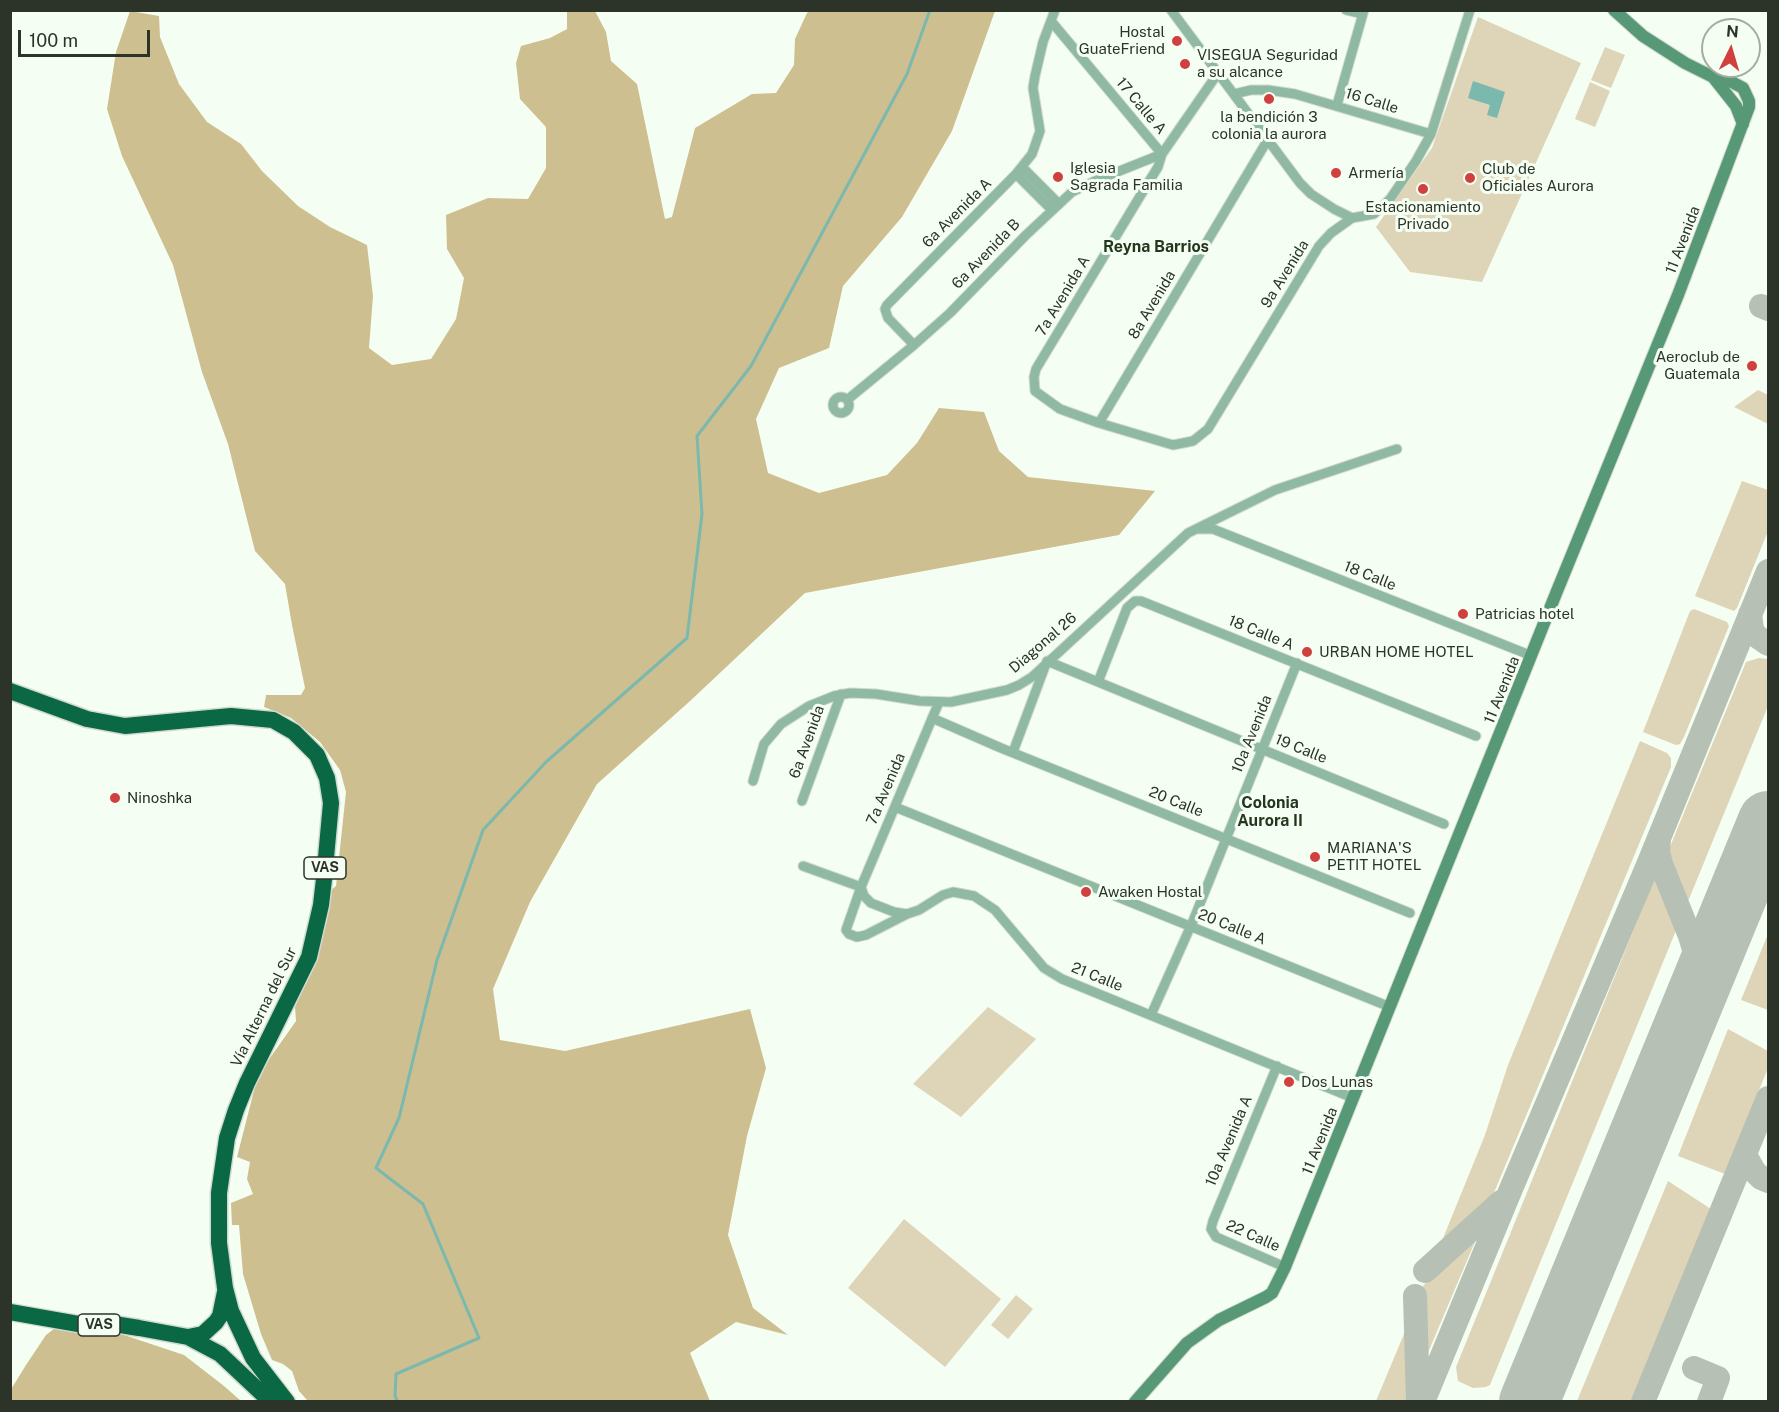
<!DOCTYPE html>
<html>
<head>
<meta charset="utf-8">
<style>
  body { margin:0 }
  #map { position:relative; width:1779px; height:1412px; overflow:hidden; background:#f5fef2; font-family:"Public Sans",sans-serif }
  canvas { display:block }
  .frame { position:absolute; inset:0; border:12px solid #2c3429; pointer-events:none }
  .north { position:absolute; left:1701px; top:18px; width:60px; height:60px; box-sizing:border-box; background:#f5fef2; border:2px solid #a5ada2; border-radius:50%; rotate:5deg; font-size:16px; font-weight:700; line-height:24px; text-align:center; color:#2c3429 }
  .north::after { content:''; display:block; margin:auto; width:21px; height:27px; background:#cf403e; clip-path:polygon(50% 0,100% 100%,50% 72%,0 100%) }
  .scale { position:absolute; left:18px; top:30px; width:132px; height:27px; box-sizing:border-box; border:3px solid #2c3429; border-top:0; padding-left:8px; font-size:18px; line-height:21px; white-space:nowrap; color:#2c3429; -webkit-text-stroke:4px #f5fef2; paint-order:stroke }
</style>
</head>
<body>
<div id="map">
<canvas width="1779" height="1412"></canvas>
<div class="frame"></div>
<div class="north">N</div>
<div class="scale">100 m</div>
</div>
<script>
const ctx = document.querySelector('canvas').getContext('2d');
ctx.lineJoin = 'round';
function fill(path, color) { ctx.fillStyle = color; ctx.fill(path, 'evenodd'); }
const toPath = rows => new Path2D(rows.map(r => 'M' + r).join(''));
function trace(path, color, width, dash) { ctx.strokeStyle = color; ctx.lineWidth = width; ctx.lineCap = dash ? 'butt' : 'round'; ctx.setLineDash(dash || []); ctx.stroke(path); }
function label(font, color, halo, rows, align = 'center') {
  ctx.font = font + ' "Public Sans",sans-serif'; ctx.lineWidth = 6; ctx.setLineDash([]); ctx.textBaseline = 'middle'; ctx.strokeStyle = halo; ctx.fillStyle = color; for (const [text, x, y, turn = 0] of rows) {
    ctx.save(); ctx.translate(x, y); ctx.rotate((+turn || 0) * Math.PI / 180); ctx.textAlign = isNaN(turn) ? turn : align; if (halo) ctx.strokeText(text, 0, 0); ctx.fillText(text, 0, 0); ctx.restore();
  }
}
fill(toPath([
  [1478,17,1581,63,1482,282,1410,272,1376,227,1432,148],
  [1605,47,1625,55,1611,88,1591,80],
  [1590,82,1610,91,1595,127,1575,119],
  [1758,390,1768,395,1768,424,1734,407],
  [1742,481,1768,490,1768,531,1737,608,1734,611,1695,596],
  [1694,609,1727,622,1729,626,1684,737,1680,744,1676,745,1643,732,1690,611],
  [1759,658,1768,659,1768,706,1689,899,1685,901,1667,854,1746,662],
  [1640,741,1667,753,1671,758,1671,767,1491,1200,1437,1253,1485,1135,1508,1065],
  [1656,875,1677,928,1490,1385,1486,1387,1473,1388,1458,1381,1456,1367],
  [1768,934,1768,1010,1741,1000],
  [988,1007,1036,1039,961,1117,913,1084],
  [1728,1029,1768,1051,1768,1068,1725,1174,1678,1156],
  [1668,1181,1711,1209,1633,1401,1577,1401],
  [904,1219,1001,1299,945,1367,848,1288],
  [1473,1233,1477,1235,1477,1237,1424,1362,1422,1359,1423,1286],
  [1016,1295,1033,1309,1008,1339,991,1325],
  [1409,1322,1410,1390,1408,1401,1376,1401]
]), '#ded4b7');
fill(toPath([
  [811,10,995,11,952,131,902,217,843,286,829,348,779,368,756,419,768,473,819,493,887,475,917,443,939,408,984,412,999,451,1028,477,1155,491,1119,535,805,593,689,702,597,784,530,902,493,989,500,1040,565,1051,750,1009,766,1068,747,1136,728,1235,753,1308,788,1335,736,1322,690,1353,710,1401,306,1401,307,1400,299,1391,292,1371,283,1364,272,1360,261,1334,243,1274,239,1225,232,1225,231,1203,253,1194,247,1179,250,1162,237,1157,258,1075,296,1021,295,1007,319,952,331,890,336,886,346,792,340,770,320,742,291,718,264,707,266,695,301,695,305,688,292,625,285,584,255,551,228,444,202,372,173,265,122,156,107,109,116,52,130,11,159,16,160,37,179,84,207,122,241,144,262,171,298,206,330,227,367,245,373,296,369,348,392,365,431,359,456,319,464,278,447,249,446,215,488,198,528,199,546,168,546,127,520,99,516,63,521,46,550,38,567,29,567,11,595,11,606,32,611,61,637,84,665,219,672,217,695,128,752,94,776,93,794,65,795,39,807,13],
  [59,1325,118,1333,184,1355,224,1386,241,1401,11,1402,10,1391,26,1365,46,1335]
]), '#cebf90');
fill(toPath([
  [1473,81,1505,92,1497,118,1487,115,1490,105,1468,98]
]), '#7bb8ae');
trace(toPath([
  [398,1402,395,1396,396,1374,479,1338,423,1204,376,1168,399,1118,437,960,483,830,546,762,687,638,702,514,697,436,751,366,907,74,930,10]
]), '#7bb8ae', 3);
trace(toPath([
  [1761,306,1768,309],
  [1750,614,1752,629,1755,635,1768,644],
  [1659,839,1658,852,1661,864,1690,936,1703,979],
  [1740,890,1768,854],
  [1690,936,1700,944,1709,945,1719,942],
  [1745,1155,1754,1171,1761,1178,1768,1181],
  [1425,1271,1501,1202],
  [1415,1296,1418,1402],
  [1694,1368,1718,1378,1709,1402],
  [1423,1402,1508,1196,1648,865,1768,571],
  [1643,1402,1768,1098]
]), '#b7c0b4', 24);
trace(toPath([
  [1529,1402,1768,821]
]), '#b7c0b4', 60);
const street = toPath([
  [1171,10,1300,183,1311,194,1334,209,1352,218],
  [1346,10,1363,14],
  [1218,73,1162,154,1158,167,1148,183,1036,369,1034,377,1035,391,1060,409,1099,423,1173,445,1193,441,1208,429,1319,246,1331,233,1352,218,1374,214,1390,199,1416,161,1431,134,1470,10],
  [1234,94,1251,90,1268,90,1295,94,1431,134],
  [1337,105,1364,10],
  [1022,167,1058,203],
  [1016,174,1052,210],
  [914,345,888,318,885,309,887,305,1016,174,1032,154,1040,131,1033,88,1035,76,1043,42,1055,10],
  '833 405a8 8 0 1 1 16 0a8 8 0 1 1-16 0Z',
  [847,400,914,345,950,313,1026,235,1072,192,1097,180,1162,154,1051,21],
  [1099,423,1267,141],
  [1198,529,1213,529,1532,656],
  [1098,682,1127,608,1135,601,1141,601,1476,736],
  [932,718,1001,748,1410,913],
  [1013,752,1047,661,1444,824],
  [753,781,764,744,781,724,809,706,834,696,850,693,876,694,920,701,951,702,1007,690,1019,685,1032,677,1188,533,1275,490,1397,449],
  [802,801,841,694],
  [895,807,1390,1007],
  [803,866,861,887],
  [861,887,864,896,871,903,894,912,907,914,919,910,943,895,953,892,974,896,995,910,1044,968,1062,979,1353,1098],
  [907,914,866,935,857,937,849,934,846,930,861,887,939,702],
  [1151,1015,1193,921,1297,663],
  [1277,1066,1213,1221,1211,1229,1216,1237,1285,1267]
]);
const secondary = toPath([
  [1713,77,1736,106,1743,124],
  [1135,1402,1187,1343,1219,1320,1266,1297,1272,1293,1285,1267,1557,591,1678,295,1749,107,1749,101,1743,88,1728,80,1713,77,1685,63,1643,36,1614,10]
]);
const highway = toPath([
  [10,691,87,719,125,726,231,716,273,720,294,732,317,755,327,778,331,803,324,879,321,905,309,957,247,1083,236,1110,227,1138,219,1193,219,1243,225,1288,231,1311,253,1358,287,1402],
  [10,1312,84,1325,114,1324,139,1328,188,1337,220,1354,271,1402],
  [188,1337,203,1334,216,1322,220,1316,225,1292]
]);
trace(street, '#d1dace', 11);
trace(secondary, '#d1dace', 14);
trace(highway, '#d1dace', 19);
trace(street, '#8fb9a2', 9);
trace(secondary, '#579877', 12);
trace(highway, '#0a6844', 16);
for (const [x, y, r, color] of [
  [1177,41,6,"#cf403e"],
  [1185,64,6,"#cf403e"],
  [1269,99,6,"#cf403e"],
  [1336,173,6,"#cf403e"],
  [1058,177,6,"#cf403e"],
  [1470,178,6,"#cf403e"],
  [1423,189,6,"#cf403e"],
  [1752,366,6,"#cf403e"],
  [1463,614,6,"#cf403e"],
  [1307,652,6,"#cf403e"],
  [115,798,6,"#cf403e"],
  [1315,857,6,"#cf403e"],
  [1086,892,6,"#cf403e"],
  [1289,1082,6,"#cf403e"]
]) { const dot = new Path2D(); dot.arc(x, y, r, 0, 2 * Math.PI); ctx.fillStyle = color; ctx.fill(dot); trace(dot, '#f5fef2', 2); }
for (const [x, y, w] of [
  [325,868,42],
  [99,1325,42]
]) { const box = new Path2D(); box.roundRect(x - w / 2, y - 11, w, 22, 4.5); ctx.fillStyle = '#f5fef2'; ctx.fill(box); trace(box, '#2c3429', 1.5); }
label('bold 14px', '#2c3429', null, [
  ["VAS",325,868],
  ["VAS",99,1325]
]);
label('15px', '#2c3429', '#f5fef2', [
  ["Hostal",1165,32,"right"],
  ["GuateFriend",1165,49,"right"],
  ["VISEGUA Seguridad",1197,55],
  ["a su alcance",1197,72],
  ["la bendición 3",1269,117,"center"],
  ["colonia la aurora",1269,134,"center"],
  ["Iglesia",1070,168],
  ["Sagrada Familia",1070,185],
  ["Club de",1482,169],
  ["Oficiales Aurora",1482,186],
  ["Armería",1348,173],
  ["Estacionamiento",1423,207,"center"],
  ["Privado",1423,224,"center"],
  ["Aeroclub de",1740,357,"right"],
  ["Guatemala",1740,374,"right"],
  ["Patricias hotel",1475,614],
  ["URBAN HOME HOTEL",1319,652],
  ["Ninoshka",127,798],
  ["MARIANA'S",1327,848],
  ["PETIT HOTEL",1327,865],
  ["Awaken Hostal",1098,892],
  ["Dos Lunas",1301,1082]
], 'left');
label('15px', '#2c3429', '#f5fef2', [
  ["16 Calle",1372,101,17],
  ["17 Calle A",1141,106,50],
  ["6a Avenida A",957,213,-45],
  ["11 Avenida",1683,240,-69],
  ["6a Avenida B",986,254,-46],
  ["9a Avenida",1285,274,-58],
  ["7a Avenida A",1063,296,-59],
  ["8a Avenida",1152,305,-59],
  ["18 Calle",1370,576,22],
  ["18 Calle A",1261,633,22],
  ["Diagonal 26",1043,643,-41],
  ["11 Avenida",1502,690,-68],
  ["10a Avenida",1252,734,-68],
  ["6a Avenida",807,742,-70],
  ["19 Calle",1301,749,22],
  ["7a Avenida",886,789,-67],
  ["20 Calle",1176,802,22],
  ["20 Calle A",1232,927,22],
  ["21 Calle",1097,977,22],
  ["Vía Alterna del Sur",264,1007,-64],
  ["10a Avenida A",1229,1141,-67],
  ["11 Avenida",1320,1141,-68],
  ["22 Calle",1253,1236,24]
]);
label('bold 16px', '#25361f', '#f5fef2', [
  ["Reyna Barrios",1156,247],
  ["Colonia",1270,803],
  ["Aurora II",1270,821]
]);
</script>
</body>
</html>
